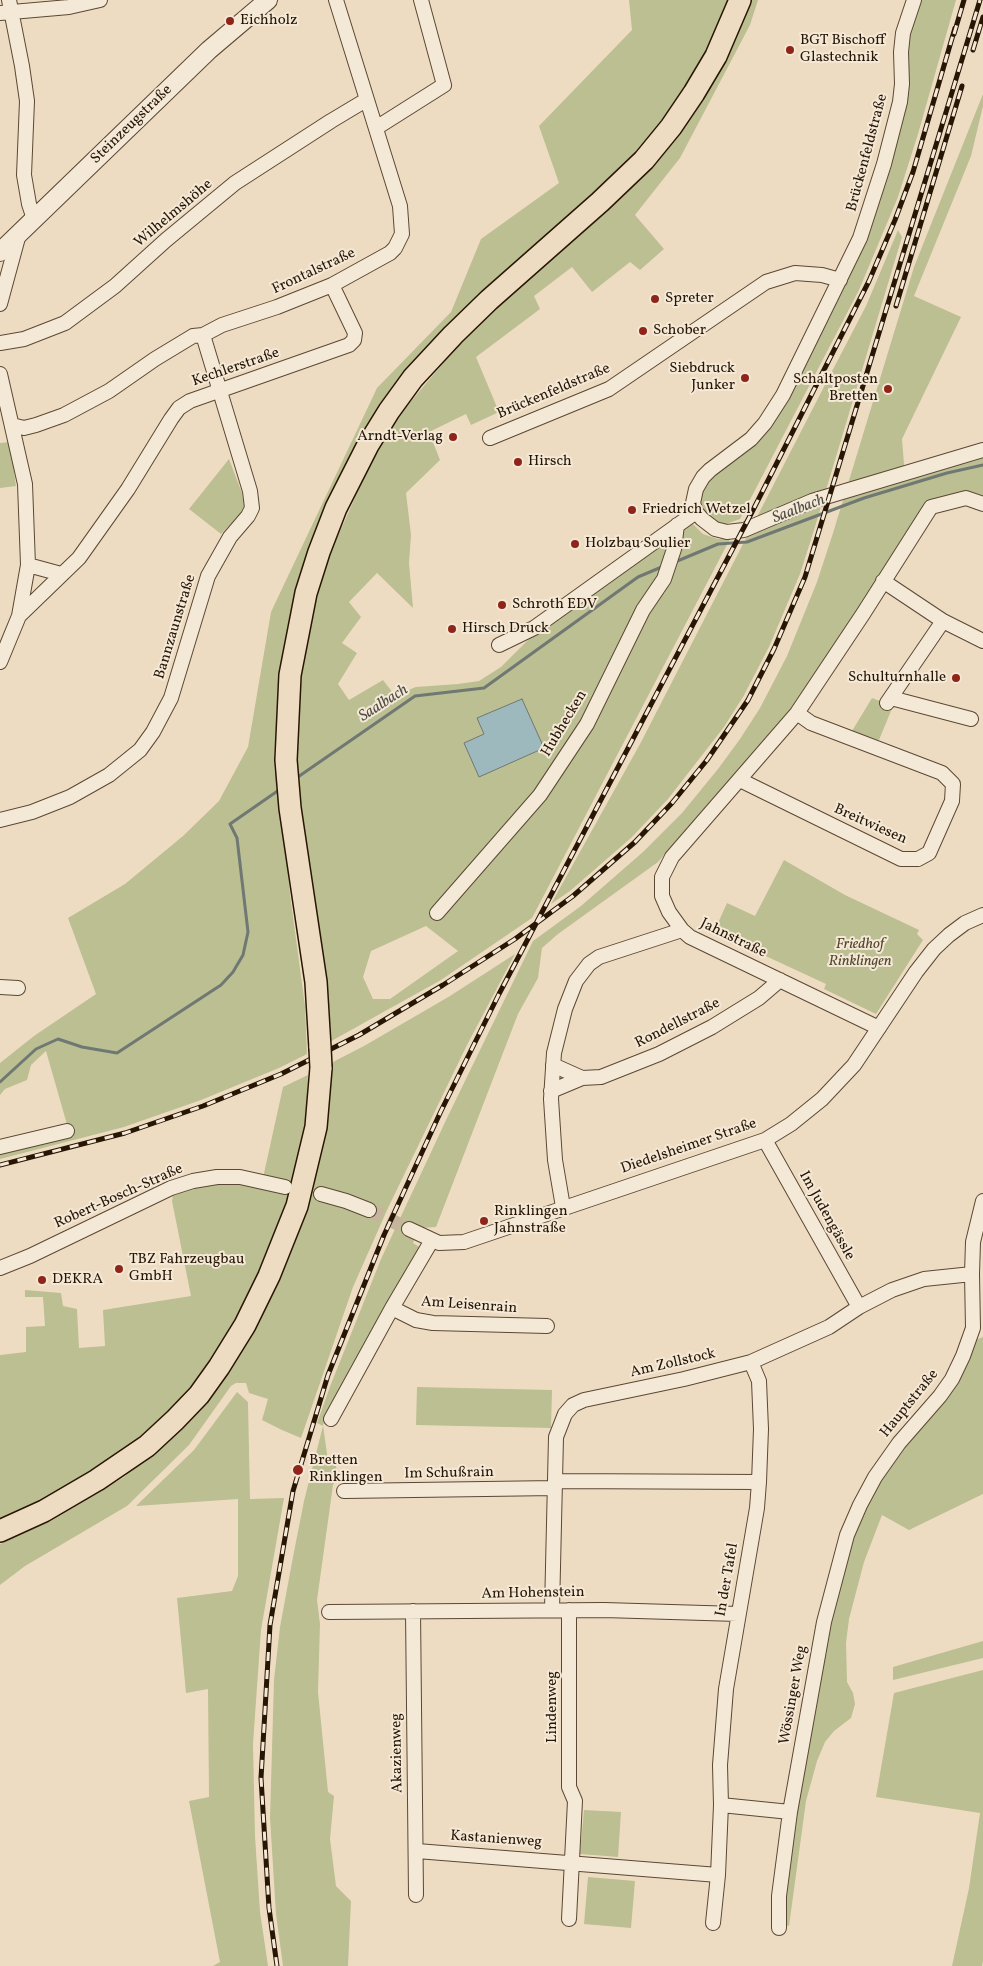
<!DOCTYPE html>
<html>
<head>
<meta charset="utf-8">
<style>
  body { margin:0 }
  canvas { display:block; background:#eedcc2 }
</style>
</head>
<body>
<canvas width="983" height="1966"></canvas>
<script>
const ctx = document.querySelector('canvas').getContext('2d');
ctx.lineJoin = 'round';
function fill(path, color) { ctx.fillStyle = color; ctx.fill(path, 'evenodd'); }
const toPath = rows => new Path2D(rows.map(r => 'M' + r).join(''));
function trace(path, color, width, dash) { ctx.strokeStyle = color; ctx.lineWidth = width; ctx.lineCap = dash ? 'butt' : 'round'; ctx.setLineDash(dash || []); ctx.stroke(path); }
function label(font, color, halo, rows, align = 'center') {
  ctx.font = font + ' Vollkorn,serif'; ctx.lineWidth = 4; ctx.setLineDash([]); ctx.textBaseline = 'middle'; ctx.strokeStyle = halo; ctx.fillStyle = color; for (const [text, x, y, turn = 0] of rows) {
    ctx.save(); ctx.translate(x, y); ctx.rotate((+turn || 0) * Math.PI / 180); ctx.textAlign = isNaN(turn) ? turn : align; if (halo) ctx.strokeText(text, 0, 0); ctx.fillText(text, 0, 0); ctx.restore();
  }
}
fill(toPath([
  [629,0,734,0,690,85,640,155,389,399,365,428,319,519,300,573,287,631,279,684,274,758,275,774,279,774,290,894,305,1006,307,1054,279,1068,201,1100,124,1127,0,1159,0,1143,68,1128,46,1051,31,1065,27,1080,5,1089,0,1095,0,1063,34,1036,96,994,68,918,125,884,183,836,219,801,248,747,271,612,377,388,451,312,481,239,559,183,539,126,632,30],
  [750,0,758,0,750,25,680,158,635,215,664,249,640,270,630,262,592,292,572,267,534,296,540,309,476,357,499,412,471,425,466,414,429,432,440,460,406,493,411,535,409,563,413,608,377,573,349,602,361,617,342,643,357,653,338,684,349,700,383,680,393,693,382,700,416,687,458,684,479,681,501,667,536,632,691,522,703,534,718,539,730,539,532,918,441,980,326,1044,300,805,297,787,295,686,318,580,384,433,467,335,644,173,730,47,742,24],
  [426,926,458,951,390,999,373,999,363,977,371,951],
  [920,0,956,0,918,134,898,197,859,290,740,519,723,525,711,523,698,504,704,482,767,425,855,263,907,52,909,34],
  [983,94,983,106,971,156,914,296,961,317,902,439,905,477,983,457,983,496,968,491,926,502,857,611,791,708,658,862,558,934,542,948,538,978,518,1014,436,1227,420,1228,413,1243,421,1248,336,1396,323,1425,328,1461,335,1461,338,1477,333,1485,317,1600,320,1624,318,1692,328,1792,334,1796,330,1839,336,1886,351,1901,348,1966,283,1966,276,1914,270,1818,274,1680,280,1627,293,1557,304,1501,323,1426,317,1423,331,1384,381,1259,447,1118,533,941,581,906,643,852,682,813,718,769,740,739,760,708,787,656,817,582,833,533,914,267],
  [898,230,902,237,814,530,800,574,769,647,743,697,724,727,668,799,631,838,570,891,551,904,640,744,828,379,866,306],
  [10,442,16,486,0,488,0,443],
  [229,459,242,493,244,506,242,512,221,534,189,509],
  [872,698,893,706,879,740,852,731],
  [784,860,845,895,919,930,917,934,923,940,876,1014,824,989,826,984,714,932,727,903,755,916],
  [515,954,467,1045,388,1208,353,1287,301,1438,282,1430,262,1420,268,1399,249,1393,246,1383,236,1383,231,1386,189,1445,127,1506,25,1566,0,1585,0,1544,51,1521,124,1477,204,1402,307,1208,318,1161,327,1065,364,1046,450,996],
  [308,1075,306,1126,290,1196,261,1274,225,1340,195,1385,168,1416,115,1460,83,1483,0,1520,0,1355,26,1352,26,1327,45,1326,43,1297,25,1297,25,1290,61,1293,63,1306,77,1309,79,1348,105,1346,103,1310,191,1296,172,1201,173,1195,203,1185,226,1183,244,1183,261,1187,283,1087],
  [983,1337,983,1494,909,1530,882,1515,864,1562,849,1619,846,1643,847,1682,853,1693,855,1704,851,1718,834,1731,825,1742,817,1761,806,1801,789,1926,781,1924,782,1889,817,1680,853,1530,878,1480,975,1340],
  [417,1387,552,1390,551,1428,416,1425],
  [237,1392,248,1402,250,1499,284,1498,261,1630,253,1744,255,1836,260,1912,268,1966,213,1966,220,1962,189,1801,209,1797,208,1689,186,1693,177,1598,232,1591,238,1576,238,1499,136,1506,194,1450],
  [983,1641,983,1658,893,1680,893,1667],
  [983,1670,983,1961,982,1966,952,1966,969,1888,980,1813,876,1797,894,1693],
  [584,1810,621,1812,618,1857,580,1854],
  [588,1877,635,1881,631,1928,584,1924]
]), '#bcbf91');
const water = toPath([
  [522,699,544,748,479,777,464,743,484,734,477,718,522,699]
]);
fill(water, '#9eb9bd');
trace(water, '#6f7873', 1);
trace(toPath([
  [675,562,718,544,747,542,864,498,947,473,983,465],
  [295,779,415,696,484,688,638,577,664,566],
  [0,1082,36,1049,58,1039,82,1047,117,1053,221,985,233,972,243,955,248,932,237,838,230,824,279,790]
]), '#6f7873', 3);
trace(toPath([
  [369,1210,409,1229]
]), '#c6b49c', 14, [14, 7]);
const minor = toPath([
  [9,0,22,66,27,101,24,175,29,204,34,219],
  [914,0,903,33,901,52,902,84,900,102,884,164,860,238,783,395,765,423,751,439,710,470,703,477,696,489,693,503,696,512,702,519,715,529,727,532,744,530,812,501,983,450],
  [0,13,69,7,100,0],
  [376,128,444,85,421,0],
  [0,304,19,234],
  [0,343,24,339,65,323,115,286,166,240,235,183,331,121,366,100],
  [0,374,25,484,28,565,19,616,0,662],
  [12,425,24,428,36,425,64,415,109,391,155,359,193,336,203,335,222,325,277,307,332,285,390,253,395,248,402,234,400,206,336,0],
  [490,438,609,389,766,282,795,273,822,275,840,280],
  [28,565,61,574],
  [883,581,943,621,887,703],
  [19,616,79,558,128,489,171,419,179,408,190,401,349,345,354,340,355,333,332,285],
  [943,621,983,641],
  [499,645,534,628,696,512],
  [891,698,971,719],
  [740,780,901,859,918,859,929,853,952,801,953,784,942,773,811,723,797,713],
  [0,820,32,812,70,797,109,775,140,750,153,732,171,698,208,576,230,537,248,516,252,508,250,491,203,335],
  [437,913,540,795,587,724,643,610,664,579,674,549,677,525],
  [682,930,669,912,662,896,662,877,672,857,797,713,863,614,931,507,966,498,983,504],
  [0,987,18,988],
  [553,1065,582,1078],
  [551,1091,582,1078,601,1077,659,1054,712,1027,759,998,780,980],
  [765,1140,859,1307],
  [0,1147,67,1131],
  [321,1194,346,1201,369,1210],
  [563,1207,555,1160,551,1099,554,1053,565,1009,576,981,589,964,599,957,682,930,690,937,879,1028],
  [409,1229,439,1243,464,1242,765,1140,791,1124,822,1099,854,1065,916,972,934,949,949,935,965,923,983,915],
  [0,1268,30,1256,171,1188,193,1181,217,1177,240,1177,285,1187],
  [392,1308,416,1320,433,1323,547,1326],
  [751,1362,759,1381,761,1429,759,1482,757,1508,726,1689,720,1765,721,1805,790,1812],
  [331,1419,392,1308,432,1240],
  [555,1481,759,1482],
  [344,1491,555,1488],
  [552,1610,556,1437,565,1414,573,1405,584,1400,684,1379,751,1362,829,1327,859,1307,892,1290,924,1279,972,1274],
  [569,1610,569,1787,575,1801,569,1919],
  [413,1611,416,1895],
  [329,1612,604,1610,738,1614],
  [417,1851,718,1875],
  [713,1923,718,1875,721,1805],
  [779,1928,779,1896,790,1812,824,1622,847,1535,860,1505,875,1477,899,1443,940,1396,952,1379,963,1356,973,1328,972,1274,973,1242,983,1201]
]);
const tertiary = toPath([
  [0,252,209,50,268,0]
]);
const primary = toPath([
  [320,1048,316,982,290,808,286,760,290,675,306,593,319,552,336,508,368,445,389,411,413,378,453,335,489,300,600,202,644,160,671,127,694,93,716,56,740,0],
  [0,1531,44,1511,97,1480,147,1446,175,1420,199,1395,219,1367,245,1325,269,1276,297,1206,316,1127,321,1068]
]);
trace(minor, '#5a4834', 16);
trace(tertiary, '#5a4834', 20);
trace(primary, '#281604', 24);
trace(minor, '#f4e8d7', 14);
trace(tertiary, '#f4e8d7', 18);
trace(primary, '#eedcc2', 21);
const rail = toPath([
  [954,34,964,0],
  [973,50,983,17],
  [896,306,962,86],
  [0,1165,125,1133,203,1106,281,1074,359,1035,443,985,515,939,573,896,635,842,672,803,707,760,748,700,774,649,805,577,980,0],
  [277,1966,269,1908,261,1778,270,1625,293,1491,328,1375,384,1235,441,1111,499,994,751,514,869,281,895,220,913,172,955,28]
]);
trace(rail, '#281604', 5);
trace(rail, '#f4e8d7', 3, [9]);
const primaryBridge = toPath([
  [320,1048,321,1068]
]);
trace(primaryBridge, '#281604', 24, []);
trace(primaryBridge, '#eedcc2', 21);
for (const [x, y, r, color] of [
  [230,21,5,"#8f2418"],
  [790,50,5,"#8f2418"],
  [655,299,5,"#8f2418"],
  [643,331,5,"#8f2418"],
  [745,378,5,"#8f2418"],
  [888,389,5,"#8f2418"],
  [453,437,5,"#8f2418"],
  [518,462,5,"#8f2418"],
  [632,510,5,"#8f2418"],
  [575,544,5,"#8f2418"],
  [502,605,5,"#8f2418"],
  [452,629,5,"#8f2418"],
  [956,678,5,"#8f2418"],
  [484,1221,5,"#8f2418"],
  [119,1269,5,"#8f2418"],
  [42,1280,5,"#8f2418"],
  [298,1470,6,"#8f2418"]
]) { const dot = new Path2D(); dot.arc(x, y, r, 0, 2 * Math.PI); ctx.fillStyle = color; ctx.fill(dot); trace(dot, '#f4e8d7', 2); }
label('15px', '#281604', '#f4e8d7', [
  ["Eichholz",240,21],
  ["BGT Bischoff",800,41],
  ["Glastechnik",800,58],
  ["Spreter",665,299],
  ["Schober",653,331],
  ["Siebdruck",735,369,"right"],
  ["Junker",735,386,"right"],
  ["Schaltposten",878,380,"right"],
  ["Bretten",878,397,"right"],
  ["Arndt-Verlag",443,437,"right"],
  ["Hirsch",528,462],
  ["Friedrich Wetzel",642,510],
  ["Holzbau Soulier",585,544],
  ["Schroth EDV",512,605],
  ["Hirsch Druck",462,629],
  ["Schulturnhalle",946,678,"right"],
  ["Rinklingen",494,1212],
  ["Jahnstraße",494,1229],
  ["TBZ Fahrzeugbau",129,1260],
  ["GmbH",129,1277],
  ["DEKRA",52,1280],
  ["Bretten",309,1461],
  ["Rinklingen",309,1478]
], 'left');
label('15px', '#281604', '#f4e8d7', [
  ["Steinzeugstraße",132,125,-44],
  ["Brückenfeldstraße",868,153,-75],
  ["Wilhelmshöhe",174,214,-40],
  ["Frontalstraße",314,272,-25],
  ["Kechlerstraße",236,368,-19],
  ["Brückenfeldstraße",554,392,-23],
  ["Bannzaunstraße",176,627,-73],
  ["Hubhecken",565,724,-59],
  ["Breitwiesen",870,825,24],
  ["Jahnstraße",733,939,26],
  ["Rondellstraße",678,1024,-27],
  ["Diedelsheimer Straße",689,1147,-19],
  ["Robert-Bosch-Straße",119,1197,-24],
  ["Im Judengässle",826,1216,61],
  ["Am Leisenrain",469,1306,4],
  ["Am Zollstock",673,1364,-13],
  ["Hauptstraße",910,1404,-51],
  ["Im Schußrain",449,1474,-1],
  ["In der Tafel",728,1580,-80],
  ["Am Hohenstein",533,1594,-1],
  ["Wössinger Weg",794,1695,-80],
  ["Lindenweg",553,1707,-90],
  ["Akazienweg",398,1753,-91],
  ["Kastanienweg",496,1840,4]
]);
label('italic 15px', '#54492e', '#f4e8d7', [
  ["Friedhof",860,945],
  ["Rinklingen",860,962]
]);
label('italic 16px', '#514f45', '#f4e8d7', [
  ["Saalbach",799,510,-21],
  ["Saalbach",384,704,-33]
]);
</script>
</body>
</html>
